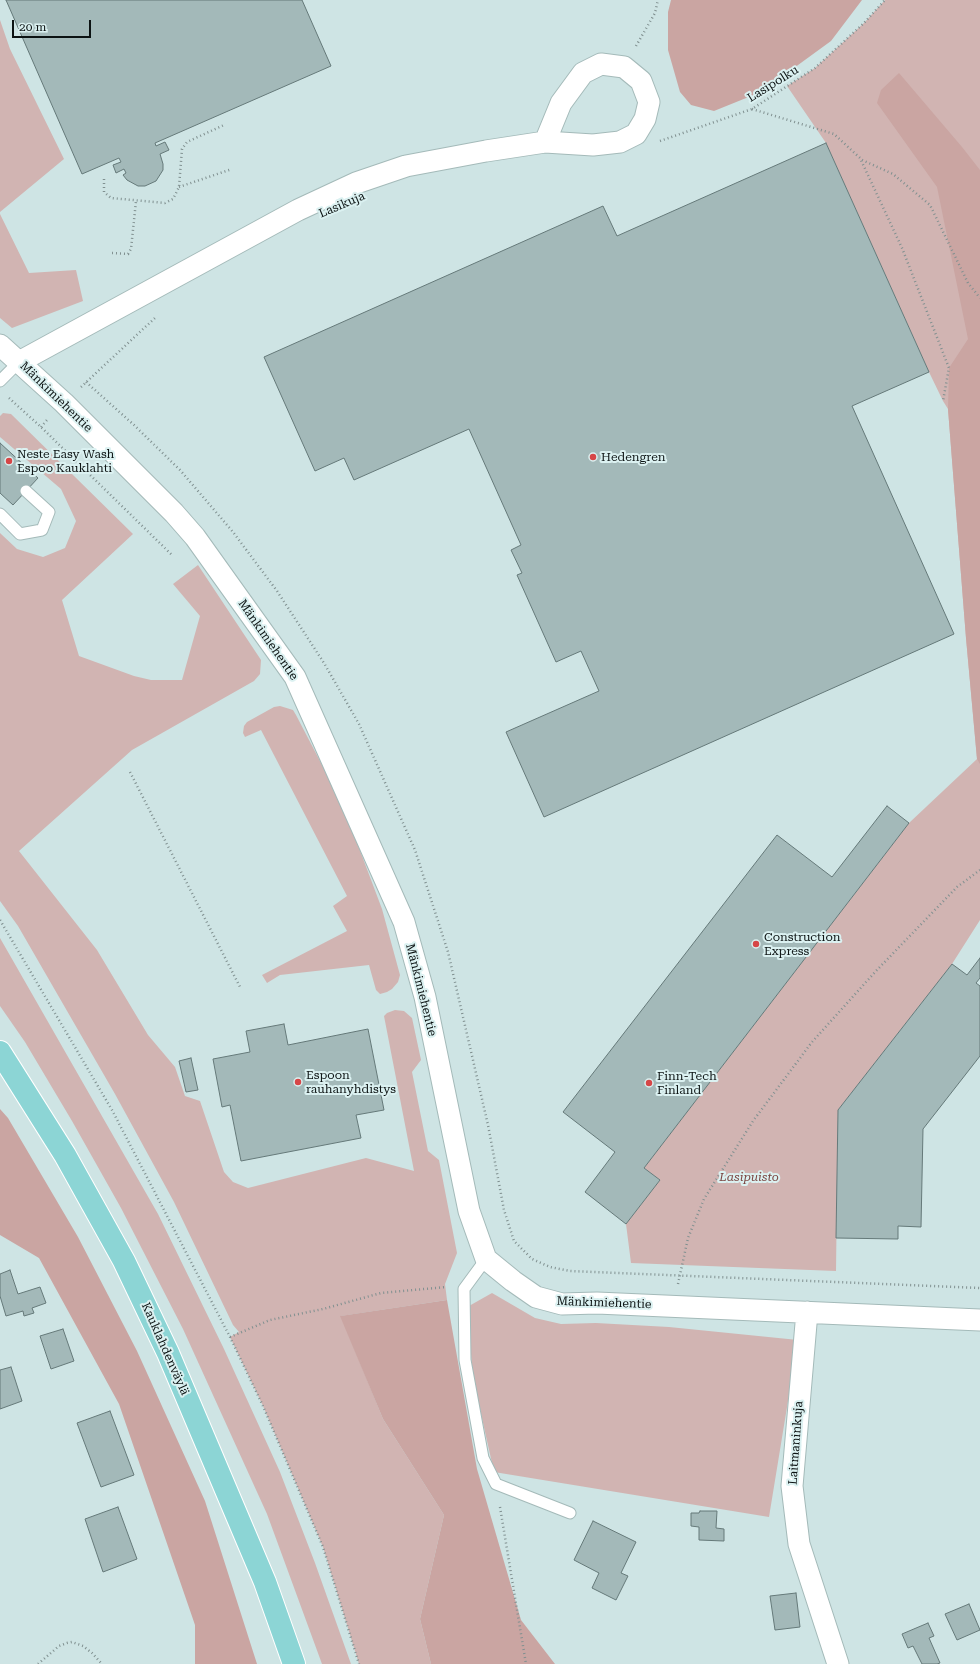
<!DOCTYPE html>
<html>
<head>
<meta charset="utf-8">
<style>
  body { margin:0 }
  #map { position:relative; width:980px; height:1664px; overflow:hidden; background:#cee4e4; font-family:"Roboto Serif",serif }
  canvas { display:block }
  .scale { position:absolute; left:12px; top:20px; width:79px; height:18px; box-sizing:border-box; border:2px solid #0c1313; border-top:0; padding-left:5px; font-size:12px; line-height:14px; white-space:nowrap; color:#0c1313; -webkit-text-stroke:3px #dbf1f1; paint-order:stroke }
</style>
</head>
<body>
<div id="map">
<canvas width="980" height="1664"></canvas>
<div class="scale">20 m</div>
</div>
<script>
const ctx = document.querySelector('canvas').getContext('2d');
ctx.lineJoin = 'round';
function fill(path, color) { ctx.fillStyle = color; ctx.fill(path, 'evenodd'); }
const toPath = rows => new Path2D(rows.map(r => 'M' + r).join(''));
function trace(path, color, width, dash) { ctx.strokeStyle = color; ctx.lineWidth = width; ctx.lineCap = dash ? 'butt' : 'round'; ctx.setLineDash(dash || []); ctx.stroke(path); }
function label(font, color, halo, rows, align = 'center') {
  ctx.font = font + ' "Roboto Serif",serif'; ctx.lineWidth = 4; ctx.setLineDash([]); ctx.textBaseline = 'middle'; ctx.strokeStyle = halo; ctx.fillStyle = color; for (const [text, x, y, turn = 0] of rows) {
    ctx.save(); ctx.translate(x, y); ctx.rotate((+turn || 0) * Math.PI / 180); ctx.textAlign = isNaN(turn) ? turn : align; if (halo) ctx.strokeText(text, 0, 0); ctx.fillText(text, 0, 0); ctx.restore();
  }
}
fill(toPath([
  [885,0,980,0,980,920,952,964,838,1110,836,1271,631,1263,626,1224,660,1180,644,1168,909,823,977,759,966,638,948,409,943,401,929,372,826,143,787,86,815,68,864,23],
  [0,20,10,49,64,159,0,212],
  [0,214,29,273,76,270,83,301,12,328,0,318],
  [3,413,11,414,133,534,62,600,79,656,134,676,151,680,182,680,200,616,173,584,198,565,261,660,260,674,254,681,132,750,19,851,97,950,148,1035,175,1067,185,1096,200,1101,224,1172,233,1182,248,1188,366,1158,414,1171,384,1016,387,1013,395,1010,404,1011,412,1018,421,1060,412,1072,428,1151,439,1160,457,1253,445,1284,447,1300,341,1316,383,1419,444,1515,420,1619,431,1664,359,1664,323,1547,263,1406,230,1337,239,1332,233,1325,174,1202,115,1094,18,926,0,901,0,533,17,549,43,557,65,548,76,521,61,489,0,437,0,416],
  [280,706,293,710,296,715,332,784,353,832,382,909,400,975,398,982,392,989,387,992,380,994,376,990,369,965,280,975,267,983,262,975,347,931,333,906,347,896,261,730,245,737,243,733,244,726,247,722,274,707],
  [0,938,158,1214,224,1349,280,1472,315,1563,351,1664,322,1664,267,1514,183,1329,121,1208,72,1121,25,1042,0,1006],
  [492,1293,535,1318,561,1324,596,1323,669,1327,798,1340,769,1517,494,1472,473,1378,470,1342,469,1306]
]), '#d1b4b2');
fill(toPath([
  [671,0,862,0,831,41,761,92,714,111,691,105,680,92,668,50,668,12],
  [899,73,962,147,980,170,980,764,977,759,966,638,948,409,949,368,968,339,937,187,877,103,881,90],
  [0,1109,8,1118,78,1237,137,1351,205,1501,257,1664,195,1664,195,1625,119,1404,39,1258,0,1235],
  [447,1300,477,1469,521,1620,555,1664,431,1664,420,1619,444,1515,383,1419,340,1316]
]), '#caa5a2');
const building = toPath([
  [6,0,302,0,331,66,155,143,156,146,165,142,169,150,160,154,163,164,163,170,156,181,145,186,138,186,127,180,123,175,126,173,124,169,116,173,113,165,121,162,119,158,82,174,6,0],
  [826,143,929,372,852,406,954,634,544,817,506,732,599,691,581,651,556,662,517,575,522,573,511,550,521,545,469,429,354,480,344,458,315,471,264,357,603,206,617,236,826,143],
  [0,443,38,478,13,505,0,493,0,443],
  [887,806,909,823,644,1168,660,1180,626,1224,585,1192,615,1152,563,1112,777,835,832,877,887,806],
  [980,958,980,978,976,983,980,986,980,1056,923,1129,921,1227,898,1226,898,1239,836,1238,838,1110,952,964,967,975,980,958],
  [284,1024,288,1045,368,1029,384,1110,356,1115,361,1138,241,1161,230,1105,222,1107,213,1059,250,1052,246,1031,284,1024],
  [191,1058,198,1090,186,1092,179,1061,191,1058],
  [10,1270,18,1294,40,1287,46,1303,32,1308,34,1313,24,1316,23,1311,6,1316,0,1296,0,1274,10,1270],
  [63,1329,74,1361,51,1369,40,1336,63,1329],
  [11,1367,22,1401,0,1409,0,1370,11,1367],
  [110,1411,134,1475,101,1487,77,1423,110,1411],
  [118,1507,137,1559,103,1572,85,1519,118,1507],
  [700,1511,717,1511,716,1528,724,1529,724,1541,699,1540,699,1527,691,1526,691,1513,699,1513,700,1511],
  [593,1521,636,1542,621,1573,628,1576,616,1600,592,1588,599,1573,574,1560,593,1521],
  [796,1593,800,1627,775,1630,770,1596,796,1593],
  [969,1604,980,1630,957,1640,945,1614,969,1604],
  [928,1623,934,1636,929,1638,940,1663,937,1664,922,1664,913,1646,908,1648,902,1634,928,1623]
]);
fill(building, '#a3b9b9');
trace(building, '#657979', 1);
const lane = toPath([
  [0,381,19,362],
  [0,514,20,534,42,530,49,512,26,491],
  [486,1259,464,1289,465,1360,483,1458,496,1484,570,1513]
]);
const street = toPath([
  [0,345,64,403,174,513,195,537,295,677,404,922,425,997,469,1211,486,1259,513,1281,536,1297,562,1304,597,1303,980,1320],
  [19,362,298,210,356,183,406,166,486,151,545,142,593,145,620,142,636,134,645,119,649,102,641,81,624,67,601,64,583,73,561,103,545,142],
  [807,1312,792,1486,799,1544,838,1664]
]);
const primary = toPath([
  [0,1052,65,1155,124,1261,168,1353,265,1582,294,1664]
]);
trace(lane, '#a4bab9', 13);
trace(street, '#a4bab9', 23);
trace(primary, '#fff', 24);
trace(toPath([
  [636,46,655,13,658,0],
  [752,109,834,134,860,158,902,248,949,368,943,401],
  [660,141,752,109,815,68,864,23,885,0],
  [862,160,893,174,930,205,968,283,980,298],
  [104,179,104,192,111,198,165,203,173,199,179,187,182,149,187,142,224,125],
  [179,187,232,169],
  [112,253,128,254,131,249,136,201],
  [86,382,134,425,180,470,233,532,277,591,324,663,359,724,415,850,448,952,488,1125,504,1210,514,1241,532,1259,550,1267,570,1271,980,1288],
  [81,387,156,317],
  [9,398,41,427,172,555],
  [41,427,47,420],
  [130,772,240,987],
  [0,920,112,1110,230,1337,263,1406,323,1547,359,1664],
  [678,1284,688,1238,704,1199,753,1121,812,1042,876,971,957,887,980,870],
  [230,1337,270,1320,323,1309,381,1293,446,1287],
  [500,1507,526,1664],
  [38,1664,59,1646,67,1643,72,1642,83,1646,92,1653,102,1664]
]), '#809090', 2.5, [1, 3]);
trace(lane, '#fff', 11);
trace(street, '#fff', 21);
trace(primary, '#8cd5d5', 22);
for (const [x, y, r, color] of [
  [593,457,4,"#d64647"],
  [9,461,4,"#d64647"],
  [756,944,4,"#d64647"],
  [298,1082,4,"#d64647"],
  [649,1083,4,"#d64647"]
]) { const dot = new Path2D(); dot.arc(x, y, r, 0, 2 * Math.PI); ctx.fillStyle = color; ctx.fill(dot); trace(dot, '#dbf1f1', 1.5); }
label('12px', '#0c1313', '#dbf1f1', [
  ["Lasipolku",773,84,-32],
  ["Lasikuja",342,205,-23],
  ["Mänkimiehentie",56,397,44],
  ["Mänkimiehentie",268,640,55],
  ["Mänkimiehentie",421,990,76],
  ["Mänkimiehentie",604,1303,2],
  ["Kauklahdenväylä",165,1349,66],
  ["Laitmaninkuja",796,1443,-86]
]);
label('12px', '#0c1313', '#dbf1f1', [
  ["Neste Easy Wash",17,454],
  ["Espoo Kauklahti",17,468],
  ["Hedengren",601,457],
  ["Construction",764,937],
  ["Express",764,951],
  ["Espoon",306,1075],
  ["rauhanyhdistys",306,1089],
  ["Finn-Tech",657,1076],
  ["Finland",657,1090]
], 'left');
label('italic 12px', '#7b4642', '#dbf1f1', [
  ["Lasipuisto",749,1177]
]);
</script>
</body>
</html>
